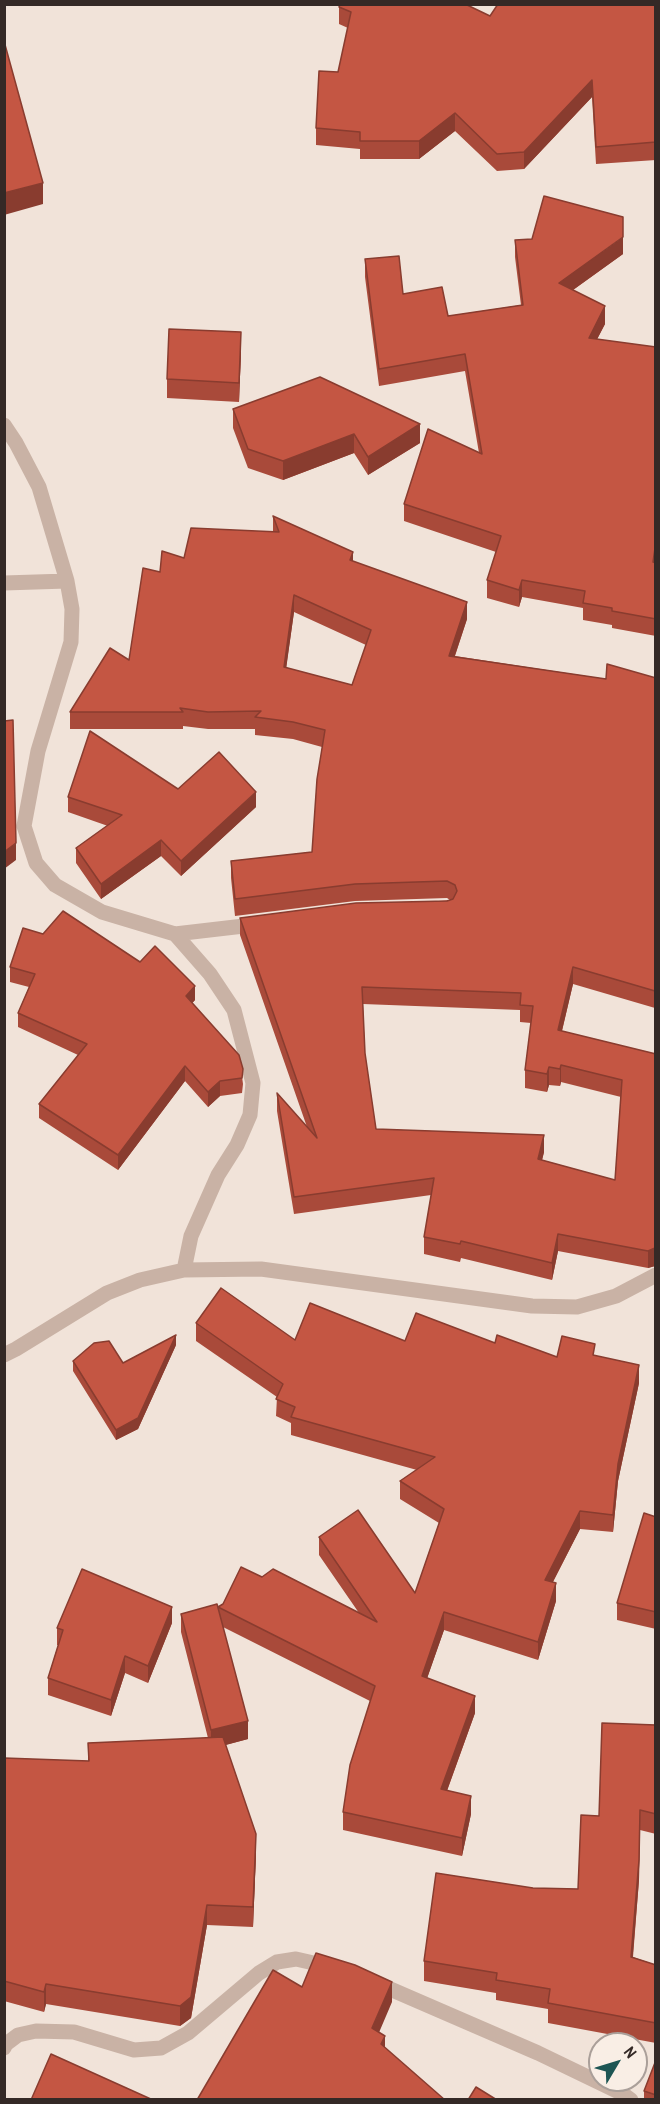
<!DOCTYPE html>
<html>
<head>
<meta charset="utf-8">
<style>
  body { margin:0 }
  #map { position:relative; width:660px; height:2104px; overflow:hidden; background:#f1e3d9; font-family:"Archivo Narrow",sans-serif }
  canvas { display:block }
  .frame { position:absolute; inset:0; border:6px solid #342926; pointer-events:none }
  .north { position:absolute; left:588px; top:2032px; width:60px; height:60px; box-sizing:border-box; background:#f9eee5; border:2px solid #aa9f99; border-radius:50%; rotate:52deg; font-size:16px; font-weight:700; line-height:24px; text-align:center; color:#342926 }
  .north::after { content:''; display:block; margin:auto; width:21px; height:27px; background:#1d5553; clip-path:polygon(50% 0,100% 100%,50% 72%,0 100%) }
</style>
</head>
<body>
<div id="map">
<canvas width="660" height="2104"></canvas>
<div class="frame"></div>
<div class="north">N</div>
</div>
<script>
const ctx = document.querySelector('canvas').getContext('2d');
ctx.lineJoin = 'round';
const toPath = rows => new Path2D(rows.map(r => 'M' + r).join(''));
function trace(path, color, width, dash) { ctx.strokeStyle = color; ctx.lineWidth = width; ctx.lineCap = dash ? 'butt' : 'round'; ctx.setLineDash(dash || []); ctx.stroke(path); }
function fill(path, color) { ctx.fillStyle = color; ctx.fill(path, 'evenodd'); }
trace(toPath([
  [4,425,16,443,39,487,67,581,72,609,71,642,38,751,24,826,36,863,55,885,102,912,175,934,210,974,234,1010,253,1083,250,1115,237,1145,218,1175,191,1236,184,1270],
  [4,583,67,581],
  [175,934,261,924],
  [4,1355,16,1349,107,1293,140,1280,184,1270,261,1269,532,1306,577,1307,616,1296,656,1275],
  [374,1982,538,2053,623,2094,631,2100],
  [4,2048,6,2044,18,2035,36,2031,74,2032,134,2050,161,2048,188,2033,259,1973,277,1962,296,1959,331,1967]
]), '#c9b2a5', 15);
fill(toPath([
  [656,4,656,160,596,164,592,97,524,169,497,171,455,131,419,159,360,159,360,149,316,145,316,128,338,72,348,28,339,24,339,7,490,16],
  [515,240,623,254,573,290,605,324,597,339,656,563,656,636,612,628,612,625,583,620,583,608,522,597,519,607,487,598,487,580,496,552,404,521,404,504,479,453,465,371,379,386,365,277,365,259,403,294,448,316,521,305,515,257],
  [241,351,239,402,167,398,167,379],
  [233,409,420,443,368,475,354,453,283,480,248,468,233,428],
  [273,516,353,562,467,619,455,656,606,679,656,678,656,1005,655,1008,573,984,562,1031,656,1054,655,1266,648,1268,558,1251,552,1280,461,1258,460,1262,424,1254,424,1237,431,1195,294,1214,277,1111,277,1093,307,1127,240,935,240,918,450,900,447,898,355,901,235,916,231,878,231,861,312,852,322,747,293,739,255,735,255,729,208,729,183,726,183,729,70,729,70,712,129,660,160,572,184,558,273,531],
  [294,612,366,645,352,685,286,668],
  [363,1004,520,1010,520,1022,531,1023,525,1070,525,1088,547,1092,549,1085,560,1086,561,1082,621,1097,615,1180,542,1160,544,1152,376,1129,365,1053],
  [178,789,256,807,181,876,161,856,101,899,76,863,76,848,108,826,68,812,68,797],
  [10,967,195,1000,192,1003,239,1055,243,1084,242,1093,220,1096,208,1107,185,1081,118,1170,39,1118,39,1104,78,1055,18,1027,18,1013,29,987,10,982],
  [196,1323,295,1340,495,1343,557,1357,595,1355,639,1383,618,1481,613,1532,580,1529,553,1582,556,1601,538,1660,444,1630,427,1678,475,1713,447,1791,471,1814,462,1856,343,1830,343,1812,370,1701,223,1627,248,1739,225,1745,256,1854,253,1927,207,1925,191,2018,180,2026,46,2004,44,2012,4,2001,4,1758,88,1761,88,1743,208,1738,181,1632,181,1614,218,1607,262,1577,359,1613,319,1555,319,1537,415,1593,439,1523,400,1499,400,1481,417,1470,291,1435,291,1423,276,1416,277,1397,196,1341],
  [176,1345,138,1429,116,1440,73,1371,73,1361,123,1363],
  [656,1517,656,1629,617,1620,617,1603],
  [172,1623,148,1683,125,1673,111,1716,48,1695,48,1678,58,1645,57,1645,57,1628],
  [656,1725,656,1834,640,1830,639,1880,633,1957,656,1965,656,2043,548,2023,548,2009,496,2000,496,1993,424,1981,424,1961,533,1888,578,1889,599,1816],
  [656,2060,656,2100,644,2100,644,2091]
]), '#a94a3a');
fill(toPath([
  [592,80,592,97,524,169,524,152],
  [455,113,455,131,419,159,419,141],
  [43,183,43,204,4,215,4,193],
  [623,237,623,254,559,300,559,283],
  [605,306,605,324,589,355,589,338],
  [241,332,241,351,239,402,239,383],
  [420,424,420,443,368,475,368,457],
  [354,434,354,453,283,480,283,461],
  [656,541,656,558,653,580,653,562],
  [353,552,353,570,350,560],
  [522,580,522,597,519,607,519,590],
  [294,595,294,612,284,684,284,667],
  [467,602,467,619,449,673,449,656],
  [256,792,256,807,181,876,181,861],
  [161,840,161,856,101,899,101,884],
  [16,843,16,860,4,869,4,852],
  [573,967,573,984,558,1047,558,1030],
  [195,986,195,1000,186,1010,186,996],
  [656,988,656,1005,655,1008,655,991],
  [561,1065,561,1082,560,1086,560,1069],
  [185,1066,185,1081,118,1170,118,1155],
  [549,1067,549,1085,547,1092,547,1074],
  [220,1081,220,1096,208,1107,208,1092],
  [544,1135,544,1152,538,1176,538,1159],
  [558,1234,558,1251,552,1280,552,1263],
  [656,1245,655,1266,648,1268,648,1251],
  [176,1335,176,1345,138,1429,116,1440,116,1430],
  [639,1365,639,1383,618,1481,613,1532,613,1515,618,1464],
  [580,1511,580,1529,545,1597,545,1580],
  [556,1583,556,1601,538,1660,538,1642],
  [172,1607,172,1623,148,1683,148,1666],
  [444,1612,444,1630,422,1693,422,1676],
  [125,1656,125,1673,111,1716,111,1700],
  [475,1696,475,1713,441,1807,441,1789],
  [248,1721,248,1739,211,1749,211,1730],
  [471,1796,471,1814,462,1856,462,1838],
  [640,1810,639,1880,631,1977,631,1957],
  [256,1834,256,1854,253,1927,253,1907],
  [207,1905,207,1925,191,2018,180,2026,180,2006],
  [392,1982,392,2002,372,2049,372,2028],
  [46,1984,46,2004,44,2012,44,1992],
  [385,2036,385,2056,381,2044]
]), '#893c2f');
const building = toPath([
  [340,4,465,4,490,16,498,4,656,4,656,142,596,147,592,80,524,152,497,154,455,113,419,141,360,141,360,132,316,128,319,71,338,72,351,12,339,7,340,4],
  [4,41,43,183,4,193,4,41],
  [544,196,623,217,623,237,559,283,605,306,589,338,656,347,656,541,653,562,656,563,656,619,612,611,612,608,583,603,585,591,522,580,519,590,487,580,501,536,404,504,428,429,482,454,465,354,379,369,365,259,399,256,403,294,442,287,448,316,523,305,515,240,532,239,544,196],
  [169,329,241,332,239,383,167,379,169,329],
  [320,377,420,424,368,457,354,434,283,461,248,449,233,409,320,377],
  [273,516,353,552,350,560,467,602,449,656,606,679,607,664,656,678,656,988,655,991,573,967,558,1030,656,1054,655,1248,648,1251,558,1234,552,1263,461,1241,460,1244,424,1237,434,1178,294,1197,277,1093,317,1138,240,918,356,903,447,901,453,899,457,891,455,885,447,881,355,884,235,899,231,861,312,852,317,779,325,730,293,722,255,717,261,711,208,712,180,708,183,712,70,712,110,648,129,660,143,568,160,572,162,551,184,558,191,528,279,532,273,516],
  [294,595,371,630,352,685,284,667,294,595],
  [362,987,521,993,520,1005,533,1006,525,1070,547,1074,549,1067,560,1069,561,1065,622,1080,615,1180,538,1159,544,1135,376,1129,365,1053,362,987],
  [13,720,16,843,4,852,4,721,13,720],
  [90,731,178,789,219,752,256,792,181,861,161,840,101,884,76,848,122,815,68,797,90,731],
  [63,911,140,962,155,946,195,986,186,996,239,1055,243,1069,242,1078,220,1081,208,1092,185,1066,118,1155,39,1104,87,1044,18,1013,35,974,10,967,23,928,43,934,63,911],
  [221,1288,295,1340,310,1303,405,1341,416,1313,495,1343,497,1335,557,1357,562,1336,595,1344,593,1355,639,1365,618,1464,613,1515,580,1511,545,1580,556,1583,538,1642,444,1612,422,1676,475,1696,441,1789,471,1796,462,1838,343,1812,350,1765,375,1686,218,1607,223,1604,241,1567,262,1577,273,1569,377,1622,319,1537,358,1510,415,1593,444,1509,400,1481,435,1457,291,1417,295,1407,276,1399,283,1384,196,1323,221,1288],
  [176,1335,138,1418,116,1430,73,1361,94,1343,109,1341,123,1363,176,1335],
  [644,1513,656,1517,656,1612,617,1603,644,1513],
  [82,1569,172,1607,148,1666,125,1656,111,1700,48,1678,63,1630,57,1628,82,1569],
  [217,1604,248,1721,211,1730,181,1614,217,1604],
  [602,1723,656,1725,656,1814,640,1810,639,1860,631,1957,656,1965,656,2023,548,2003,550,1989,496,1980,497,1973,424,1961,436,1873,533,1888,578,1889,581,1815,599,1816,602,1723],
  [223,1737,256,1834,253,1907,207,1905,191,1997,180,2006,46,1984,44,1992,4,1981,4,1758,89,1761,88,1743,223,1737],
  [316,1953,355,1965,392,1982,372,2028,385,2036,381,2044,445,2100,197,2100,273,1970,302,1987,316,1953],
  [51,2054,153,2100,31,2100,51,2054],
  [656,2060,656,2095,644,2091,656,2060],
  [476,2087,497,2100,468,2100,476,2087]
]);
fill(building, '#c45643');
trace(building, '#893c2f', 1.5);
</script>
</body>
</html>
